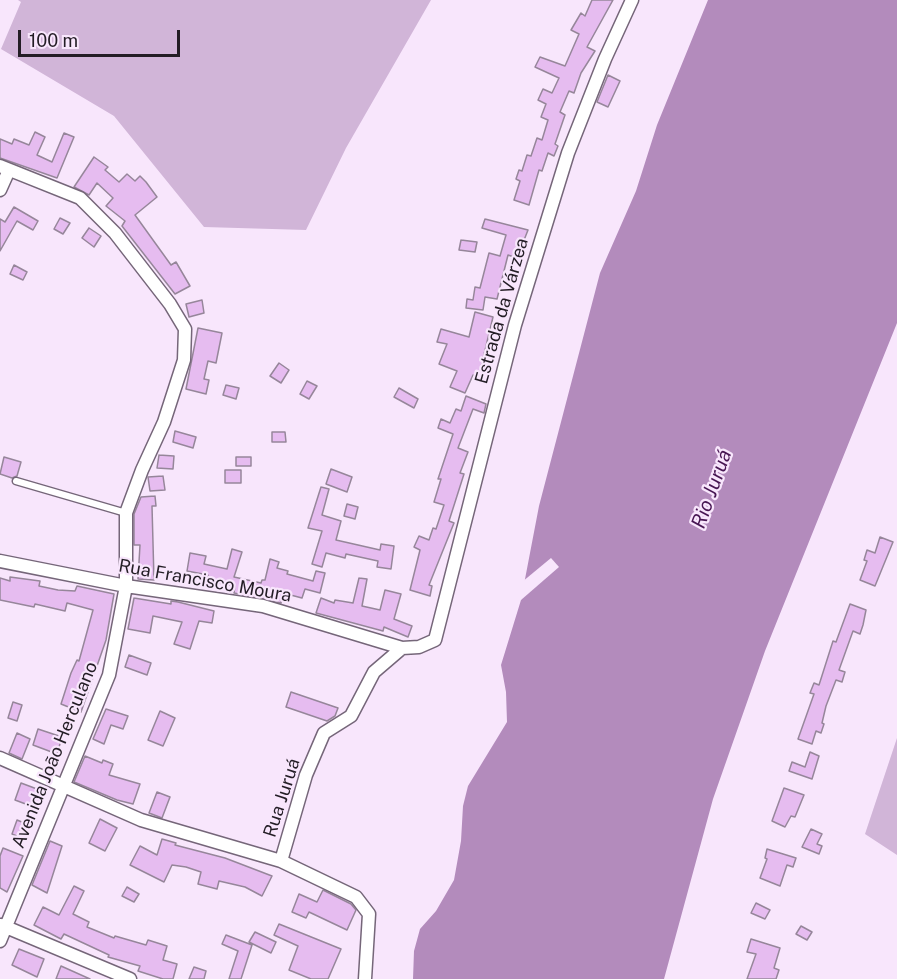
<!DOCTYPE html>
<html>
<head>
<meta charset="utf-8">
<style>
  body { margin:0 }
  #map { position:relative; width:897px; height:979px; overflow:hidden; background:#f8e6fc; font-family:"Public Sans",sans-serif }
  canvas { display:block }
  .scale { position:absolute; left:18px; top:30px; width:162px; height:27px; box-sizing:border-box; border:3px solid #231d25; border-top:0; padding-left:8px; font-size:18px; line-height:21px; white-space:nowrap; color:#231d25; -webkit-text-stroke:4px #f8e6fc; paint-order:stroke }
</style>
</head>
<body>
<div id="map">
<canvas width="897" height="979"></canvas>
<div class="scale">100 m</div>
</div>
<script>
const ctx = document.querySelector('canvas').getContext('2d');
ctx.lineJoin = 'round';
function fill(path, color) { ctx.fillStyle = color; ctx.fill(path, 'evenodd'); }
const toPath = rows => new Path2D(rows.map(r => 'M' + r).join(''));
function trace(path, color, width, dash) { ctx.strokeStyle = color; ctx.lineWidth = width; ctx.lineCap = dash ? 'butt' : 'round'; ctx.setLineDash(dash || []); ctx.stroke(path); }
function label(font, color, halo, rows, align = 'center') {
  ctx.font = font + ' "Public Sans",sans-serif'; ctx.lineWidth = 4.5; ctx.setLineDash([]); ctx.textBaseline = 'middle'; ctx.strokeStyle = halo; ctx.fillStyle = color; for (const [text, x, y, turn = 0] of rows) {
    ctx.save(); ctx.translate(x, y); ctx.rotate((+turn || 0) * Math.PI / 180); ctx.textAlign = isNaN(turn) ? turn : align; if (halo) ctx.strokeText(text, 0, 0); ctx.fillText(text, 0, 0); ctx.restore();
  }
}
fill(toPath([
  [18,0,431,0,346,148,306,230,204,227,114,116,1,49,21,2],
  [897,738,897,855,865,834]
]), '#d1b5d8');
fill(toPath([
  [708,0,897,0,897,323,765,651,713,799,664,979,413,979,414,951,420,929,436,911,454,880,461,841,463,806,468,786,507,722,506,692,501,665,521,600,539,506,600,273,636,191,657,125]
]), '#b38bbc');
fill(toPath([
  [551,558,559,567,521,600,519,597,522,582]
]), '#f8e6fc');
const building = toPath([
  [592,0,613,0,587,47,595,51,581,73,574,93,569,91,560,112,565,115,555,144,558,146,554,156,548,153,542,171,539,170,529,205,514,200,520,181,516,179,519,170,522,171,527,155,531,156,537,138,542,140,548,120,541,117,546,104,538,100,543,89,552,93,559,78,535,67,540,57,565,66,579,34,571,30,581,13,585,16,592,0],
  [608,75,620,81,608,107,597,102,608,75],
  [35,132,45,137,37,155,52,162,64,133,74,137,57,178,0,158,0,139,12,144,14,139,29,145,35,132],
  [94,157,108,167,105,170,119,182,127,174,135,181,140,176,146,182,157,197,135,215,171,265,176,262,190,286,175,294,122,226,125,221,106,206,113,198,97,183,89,195,74,187,94,157],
  [14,207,38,221,33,230,17,221,0,251,0,219,5,222,14,207],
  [60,218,70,223,63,234,54,229,60,218],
  [485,219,528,230,517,258,508,255,497,299,485,297,483,310,466,308,467,299,473,300,475,287,480,288,489,253,500,256,506,235,482,228,485,219],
  [89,228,101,236,94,247,82,238,89,228],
  [461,240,477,242,475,252,459,250,461,240],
  [14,265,27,272,23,280,10,274,14,265],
  [202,300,204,313,189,317,186,304,202,300],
  [475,312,493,317,481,367,486,369,482,378,473,375,465,393,450,387,457,371,439,364,447,344,437,342,441,329,469,337,475,312],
  [198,328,222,333,216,363,208,361,204,379,209,380,206,394,186,389,198,328],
  [279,363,289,370,281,383,270,376,279,363],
  [307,381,317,386,309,399,300,394,307,381],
  [226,385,239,388,236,399,223,395,226,385],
  [399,388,418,399,414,408,394,397,399,388],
  [466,396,486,404,484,413,473,409,458,448,468,452,460,473,464,474,449,521,454,523,429,585,432,586,430,596,410,590,420,550,414,547,419,536,429,540,433,528,436,529,444,505,434,502,441,479,438,479,453,434,438,428,441,419,450,423,456,409,461,411,466,396],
  [175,431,196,437,193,448,173,442,175,431],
  [272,432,285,432,286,442,272,442,272,432],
  [159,455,174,456,173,469,157,468,159,455],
  [4,457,21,462,17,476,12,478,0,474,4,457],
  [236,457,251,457,251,466,236,466,236,457],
  [331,469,352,477,347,492,326,484,331,469],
  [225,470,241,470,241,483,225,483,225,470],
  [163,476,165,490,150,491,148,477,163,476],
  [321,487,329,489,322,515,341,521,336,540,380,550,381,544,394,546,391,569,377,567,378,561,346,554,345,558,326,553,322,567,312,564,322,531,308,528,321,487],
  [155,496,156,506,152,506,154,580,138,579,140,545,134,545,134,514,141,497,155,496],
  [347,504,358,507,355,519,344,516,347,504],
  [880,537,893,542,875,586,860,580,867,561,864,560,867,550,875,553,880,537],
  [232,549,242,552,234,577,261,583,262,580,265,580,270,559,279,562,277,568,288,571,287,574,313,581,316,571,325,573,320,593,305,589,302,598,283,593,281,603,234,593,235,586,207,581,208,575,187,571,190,553,206,556,204,564,227,569,232,549],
  [10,577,40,581,39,586,58,590,75,591,77,586,114,594,106,640,81,712,61,704,71,673,77,660,79,661,93,610,67,603,65,611,35,604,34,607,0,600,0,578,10,581,10,577],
  [359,578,367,579,362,606,380,610,385,590,401,594,394,619,412,626,408,637,384,627,383,631,316,613,321,598,334,603,335,600,353,603,359,578],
  [134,598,171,604,171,601,178,602,214,611,212,623,199,621,190,649,174,644,182,622,153,616,150,633,128,629,134,598],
  [850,604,866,610,863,625,860,634,853,631,839,670,845,672,842,682,836,680,826,706,822,723,824,724,821,733,816,731,812,744,798,739,814,694,810,693,814,683,819,685,833,641,836,642,850,604],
  [129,655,151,663,147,675,125,667,129,655],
  [291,692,338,708,335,716,327,721,286,707,291,692],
  [13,702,22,705,17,721,8,718,13,702],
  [106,709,128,716,123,729,111,725,104,744,93,739,106,709],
  [160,711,175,718,163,746,148,740,160,711],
  [38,729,62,737,57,754,33,745,38,729],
  [17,733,30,739,22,759,9,753,17,733],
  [810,752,819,756,812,779,789,771,792,762,805,767,810,752],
  [85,756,102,763,103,760,113,764,109,775,140,784,133,804,117,800,74,782,85,756],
  [21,783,45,792,39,809,15,800,21,783],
  [784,788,804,795,795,817,791,816,785,827,772,821,784,788],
  [157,792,170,797,162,818,149,813,157,792],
  [100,819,117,828,105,851,89,843,100,819],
  [17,820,29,825,24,839,12,834,17,820],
  [811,829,822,834,817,844,822,846,819,854,802,847,811,829],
  [162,839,176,843,175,845,225,858,272,876,262,896,245,887,219,881,217,889,198,884,201,872,186,867,172,865,164,882,130,865,140,846,157,855,162,839],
  [50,841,62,846,47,893,32,885,50,841],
  [3,848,23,856,7,892,0,888,0,856,3,848],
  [767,849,796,858,793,867,787,865,780,886,760,878,767,859,765,858,767,849],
  [74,886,84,891,73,914,89,922,87,927,114,938,115,936,146,945,148,940,167,946,163,960,177,964,173,979,163,979,138,971,140,966,108,957,109,955,64,934,61,939,34,925,43,907,59,915,74,886],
  [127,887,139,894,134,902,122,896,127,887],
  [323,890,351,904,356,910,347,930,309,912,306,918,292,912,299,894,317,902,323,890],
  [756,903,770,910,765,919,751,913,756,903],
  [279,924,341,949,328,979,311,979,289,970,298,946,274,935,279,924],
  [801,926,812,932,807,940,796,934,801,926],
  [255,932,276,942,271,953,249,942,255,932],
  [226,935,252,945,241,979,229,979,238,951,222,944,226,935],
  [751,939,780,948,774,968,779,970,776,979,747,979,756,954,747,952,751,939],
  [19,949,44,959,37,977,12,965,19,949],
  [61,966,90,979,56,979,61,966],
  [194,967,206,971,204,979,189,979,194,967]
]);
fill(building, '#e6bcf0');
trace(building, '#96869a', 1.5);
const service = toPath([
  [16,481,126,513]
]);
const minor = toPath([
  [0,166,80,198,115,233,170,304,185,329,184,360,164,422,142,470,126,513,126,586,109,675,0,941],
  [0,190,9,170],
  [0,561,126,586,263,606,402,648,419,647,435,640,515,325,568,153,605,59,632,0],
  [0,758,141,820,281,861,356,897,369,914,365,979],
  [281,861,306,775,324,733,351,716,374,672,402,648],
  [1,925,130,979]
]);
trace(service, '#756679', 9);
trace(minor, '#756679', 15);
trace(service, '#fff', 6);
trace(minor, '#fff', 12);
label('18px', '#231d25', '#f8e6fc', [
  ["Estrada da Várzea",502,311,-74],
  ["Rua Francisco Moura",205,581,10],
  ["Avenida João Herculano",55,755,-68],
  ["Rua Juruá",282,798,-72]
]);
label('italic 20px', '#471552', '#f8e6fc', [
  ["Rio Juruá",712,489,-70]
]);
</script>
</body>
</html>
